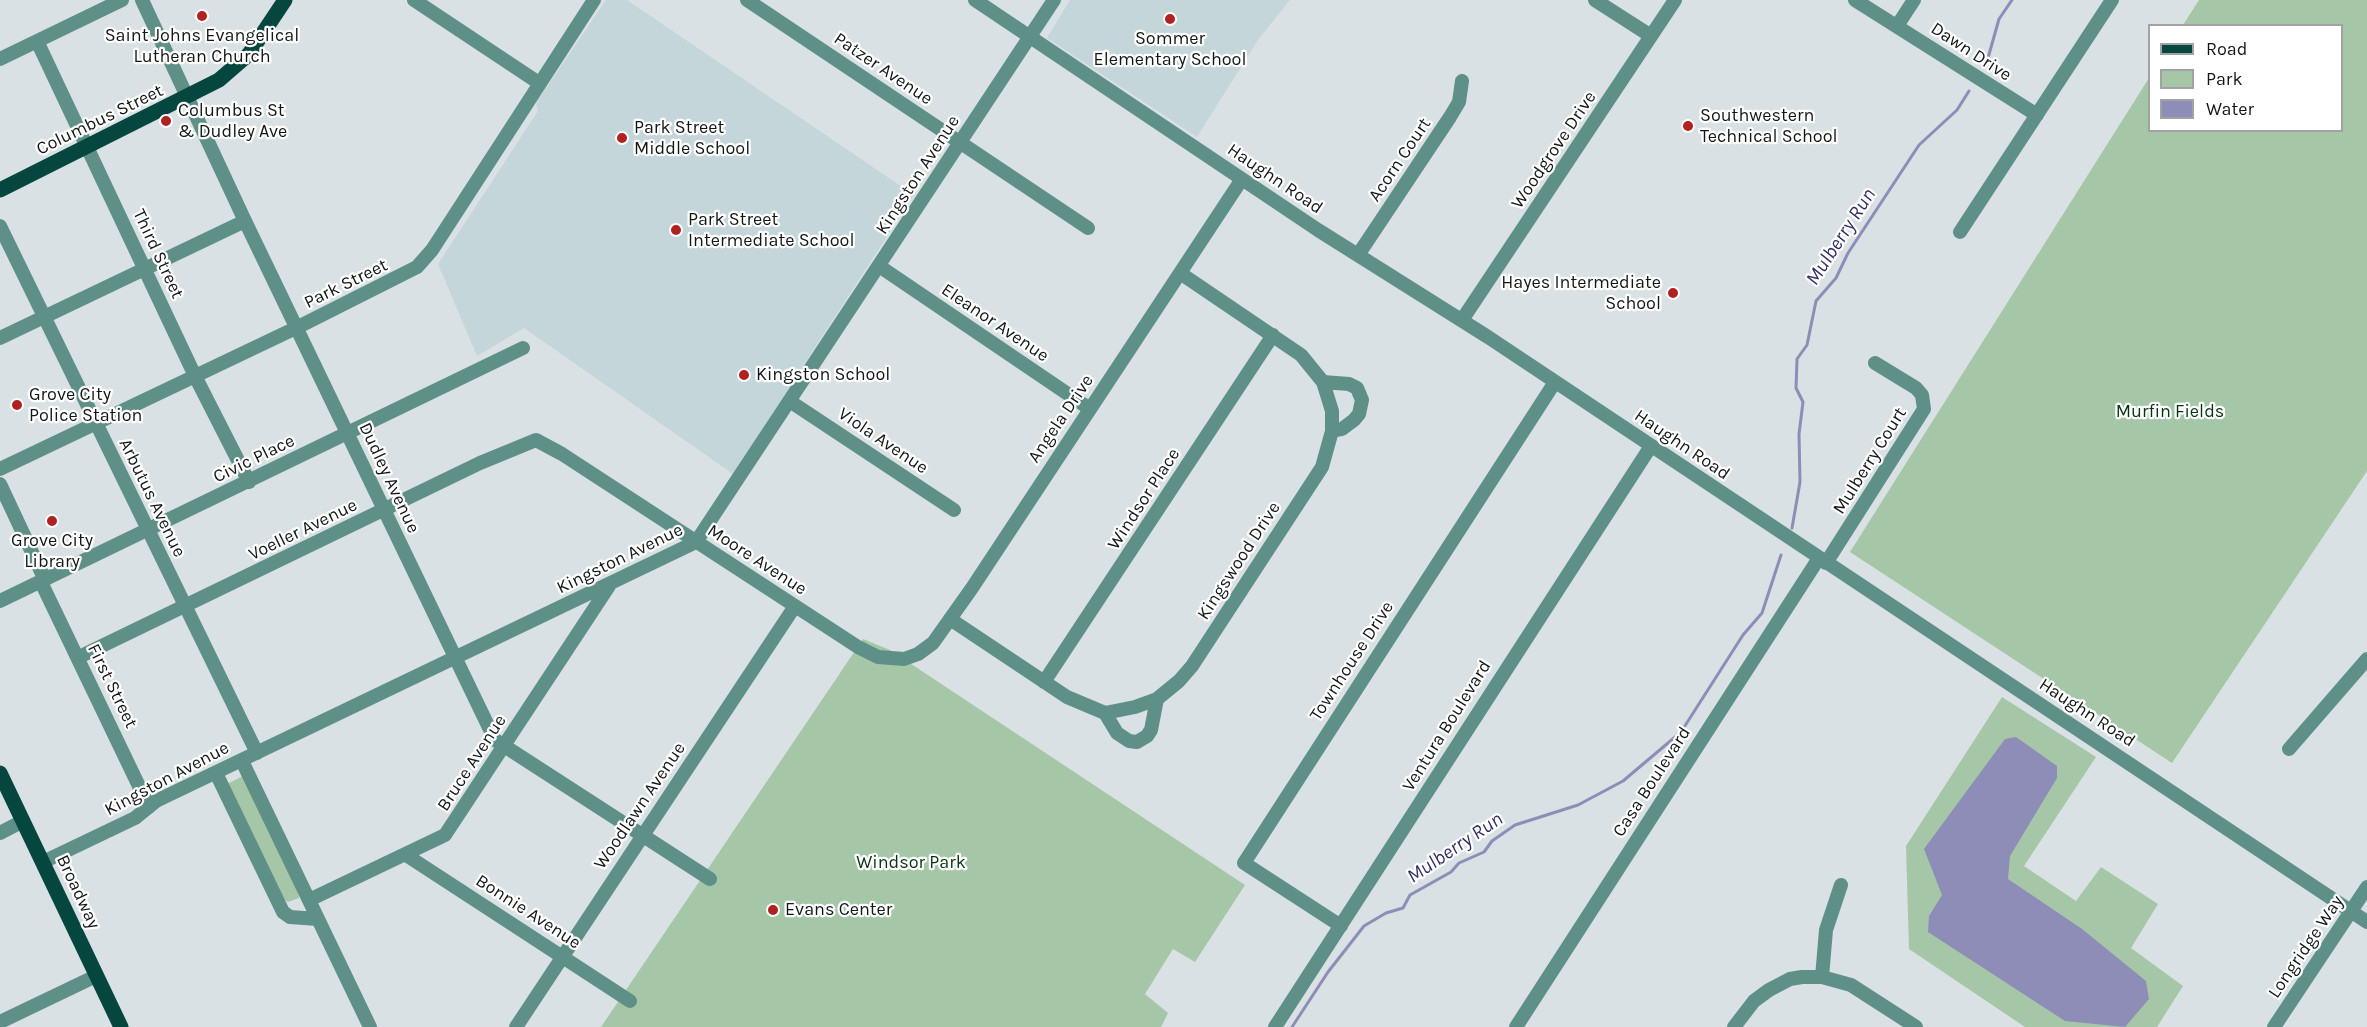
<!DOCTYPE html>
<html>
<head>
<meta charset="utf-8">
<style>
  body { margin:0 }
  #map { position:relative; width:2367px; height:1027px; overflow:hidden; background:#d9e1e4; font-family:Karla,sans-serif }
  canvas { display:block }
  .legend { position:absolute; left:2148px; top:24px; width:195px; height:108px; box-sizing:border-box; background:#fff; border:2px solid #a1a2a3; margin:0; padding:8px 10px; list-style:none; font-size:18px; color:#141718 }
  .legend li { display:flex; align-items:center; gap:12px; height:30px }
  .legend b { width:30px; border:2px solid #a1a2a3 }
</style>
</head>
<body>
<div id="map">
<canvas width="2367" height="1027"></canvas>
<ul class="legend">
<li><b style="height:8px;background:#05473f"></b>Road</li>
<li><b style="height:16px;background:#a5c7a7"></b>Park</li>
<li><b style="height:16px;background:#8d8db7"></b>Water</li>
</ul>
</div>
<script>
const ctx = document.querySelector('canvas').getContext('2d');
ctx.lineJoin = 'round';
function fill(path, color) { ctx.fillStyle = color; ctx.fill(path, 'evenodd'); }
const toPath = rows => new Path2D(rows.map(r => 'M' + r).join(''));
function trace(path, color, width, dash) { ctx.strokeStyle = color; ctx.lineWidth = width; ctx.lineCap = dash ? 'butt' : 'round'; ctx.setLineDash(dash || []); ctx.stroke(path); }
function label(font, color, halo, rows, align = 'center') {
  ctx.font = font + ' Karla,sans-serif'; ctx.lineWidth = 4.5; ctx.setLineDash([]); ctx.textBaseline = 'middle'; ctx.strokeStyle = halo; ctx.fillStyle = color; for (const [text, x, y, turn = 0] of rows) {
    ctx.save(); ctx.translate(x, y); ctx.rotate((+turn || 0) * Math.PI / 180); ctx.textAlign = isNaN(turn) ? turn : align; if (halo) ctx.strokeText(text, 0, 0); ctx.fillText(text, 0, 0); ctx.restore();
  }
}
fill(toPath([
  [606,0,627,0,914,195,733,474,524,328,477,356,438,264,538,111,536,103],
  [1070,0,1290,0,1258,40,1197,137,1047,38]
]), '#c5d6da');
fill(toPath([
  [2199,0,2367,0,2367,471,2172,763,1850,552,2149,78,2150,130,2342,130,2342,26,2183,25],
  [863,639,890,650,1245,885,1195,962,1173,949,1145,994,1168,1013,1161,1027,601,1027],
  [2002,697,2096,757,2024,866,2076,901,2101,867,2158,904,2131,948,2183,986,2157,1027,2025,1027,1909,949,1906,846],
  [243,776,298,892,299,898,288,902,280,897,227,784]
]), '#a5c7a7');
fill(toPath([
  [2016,737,2057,766,2057,778,2010,856,2008,879,2082,929,2146,981,2149,999,2125,1027,2065,1021,1928,932,1929,916,1942,895,1924,849,2005,739]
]), '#8d8db7');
trace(toPath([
  [1988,58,1999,19,2012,0],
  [1792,528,1800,482,1799,434,1803,402,1796,388,1797,359,1807,345,1816,301,1836,278,1848,253,1919,145,1957,110,1969,91],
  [1292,1027,1328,972,1364,926,1386,913,1403,908,1410,895,1451,872,1459,863,1484,852,1492,841,1515,825,1578,805,1623,781,1681,732,1743,635,1762,613,1781,555]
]), '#8d8db7', 3);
trace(toPath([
  [142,0,245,221,495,740,710,879],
  [414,0,539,83],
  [747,0,1088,228],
  [975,0,1318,230,1488,337,2367,922],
  [1595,0,1651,36],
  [1855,0,2037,115],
  [1897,26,1914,0],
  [37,41,195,376,249,482],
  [0,59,122,0],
  [0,226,257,753],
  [1960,232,2112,0],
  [1358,255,1450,117,1459,102,1462,81],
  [879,266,1090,409],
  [1462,320,1675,0],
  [0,338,245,221],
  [1323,382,1349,384,1357,388,1362,400,1359,414,1354,420,1342,429,1332,431],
  [791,402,954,510],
  [0,469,298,327,417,267,432,250,594,0],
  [0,484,45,580],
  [1826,563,1924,409,1922,395,1916,388,1875,363],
  [41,582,149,807],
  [0,601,523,348],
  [950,619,1067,697,1105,713,1135,707,1157,699,1179,681,1192,666,1322,467,1332,431,1332,411,1323,382,1301,355,1180,273],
  [79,657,480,463,536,440,562,454,858,647,878,657,904,659,918,654,933,643,972,588,1242,179],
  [1044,682,1273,335],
  [1105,713,1117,733,1129,741,1137,742,1147,736,1151,730,1157,699],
  [2289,749,2367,659],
  [242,761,370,1027],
  [216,773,283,912,290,917,318,919],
  [0,833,23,821],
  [406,855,630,1001],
  [43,862,135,818,156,801,696,542,1054,0],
  [309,900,445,835,609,586],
  [1341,926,1244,863,1555,382],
  [1822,977,1826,930,1841,885],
  [0,1022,96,976],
  [516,1027,795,606],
  [1275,1027,1651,446],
  [1516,1027,1819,558],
  [1734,1027,1754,1001,1769,990,1790,979,1802,977,1822,977,1851,985,1916,1027],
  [2274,1027,2367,887]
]), '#5f9087', 14);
trace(toPath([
  [0,190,219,80,249,54,285,0],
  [0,773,121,1027]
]), '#05473f', 15);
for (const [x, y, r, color] of [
  [202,16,6,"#b12120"],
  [1170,19,6,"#b12120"],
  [166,121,6,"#b12120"],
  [1688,126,6,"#b12120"],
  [622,138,6,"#b12120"],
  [676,230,6,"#b12120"],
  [1673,293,6,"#b12120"],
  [744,375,6,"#b12120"],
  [17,405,6,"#b12120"],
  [52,521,6,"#b12120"],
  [773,910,6,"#b12120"]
]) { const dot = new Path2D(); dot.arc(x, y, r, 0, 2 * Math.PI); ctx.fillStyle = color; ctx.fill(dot); trace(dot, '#fff', 2); }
label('18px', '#141718', '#fff', [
  ["Saint Johns Evangelical",202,36,"center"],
  ["Lutheran Church",202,57,"center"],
  ["Sommer",1170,39,"center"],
  ["Elementary School",1170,60,"center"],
  ["Columbus St",178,111],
  ["& Dudley Ave",178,132],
  ["Southwestern",1700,116],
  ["Technical School",1700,137],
  ["Park Street",634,128],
  ["Middle School",634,149],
  ["Park Street",688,220],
  ["Intermediate School",688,241],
  ["Hayes Intermediate",1661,283,"right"],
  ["School",1661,304,"right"],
  ["Kingston School",756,375],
  ["Grove City",29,395],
  ["Police Station",29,416],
  ["Grove City",52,541,"center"],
  ["Library",52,562,"center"],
  ["Evans Center",785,910]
], 'left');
label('18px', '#141718', '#fff', [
  ["Dawn Drive",1971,52,33],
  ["Patzer Avenue",883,69,34],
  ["Columbus Street",100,120,-26],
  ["Woodgrove Drive",1554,150,-56],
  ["Acorn Court",1400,160,-56],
  ["Kingston Avenue",918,175,-57],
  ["Haughn Road",1275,179,34],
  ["Third Street",158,254,65],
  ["Park Street",346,284,-26],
  ["Eleanor Avenue",995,323,34],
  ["Angela Drive",1061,419,-56],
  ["Viola Avenue",883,441,34],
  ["Haughn Road",1682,445,34],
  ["Civic Place",254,459,-26],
  ["Mulberry Court",1870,461,-58],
  ["Dudley Avenue",389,478,65],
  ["Arbutus Avenue",152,498,64],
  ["Windsor Place",1144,499,-57],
  ["Voeller Avenue",303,530,-26],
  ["Kingston Avenue",620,559,-26],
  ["Moore Avenue",757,560,33],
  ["Kingswood Drive",1239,561,-57],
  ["Townhouse Drive",1352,661,-57],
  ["First Street",112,686,64],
  ["Haughn Road",2087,713,33],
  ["Ventura Boulevard",1447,726,-58],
  ["Bruce Avenue",472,763,-57],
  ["Kingston Avenue",167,779,-28],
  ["Casa Boulevard",1652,782,-57],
  ["Woodlawn Avenue",640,806,-56],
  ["Broadway",78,892,65],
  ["Bonnie Avenue",528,912,33],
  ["Longridge Way",2306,947,-56]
]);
label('18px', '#083312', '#fff', [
  ["Murfin Fields",2170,412],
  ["Windsor Park",911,863]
]);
label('italic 20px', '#332e64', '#fff', [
  ["Mulberry Run",1841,237,-57],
  ["Mulberry Run",1455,848,-34]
]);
</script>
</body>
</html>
